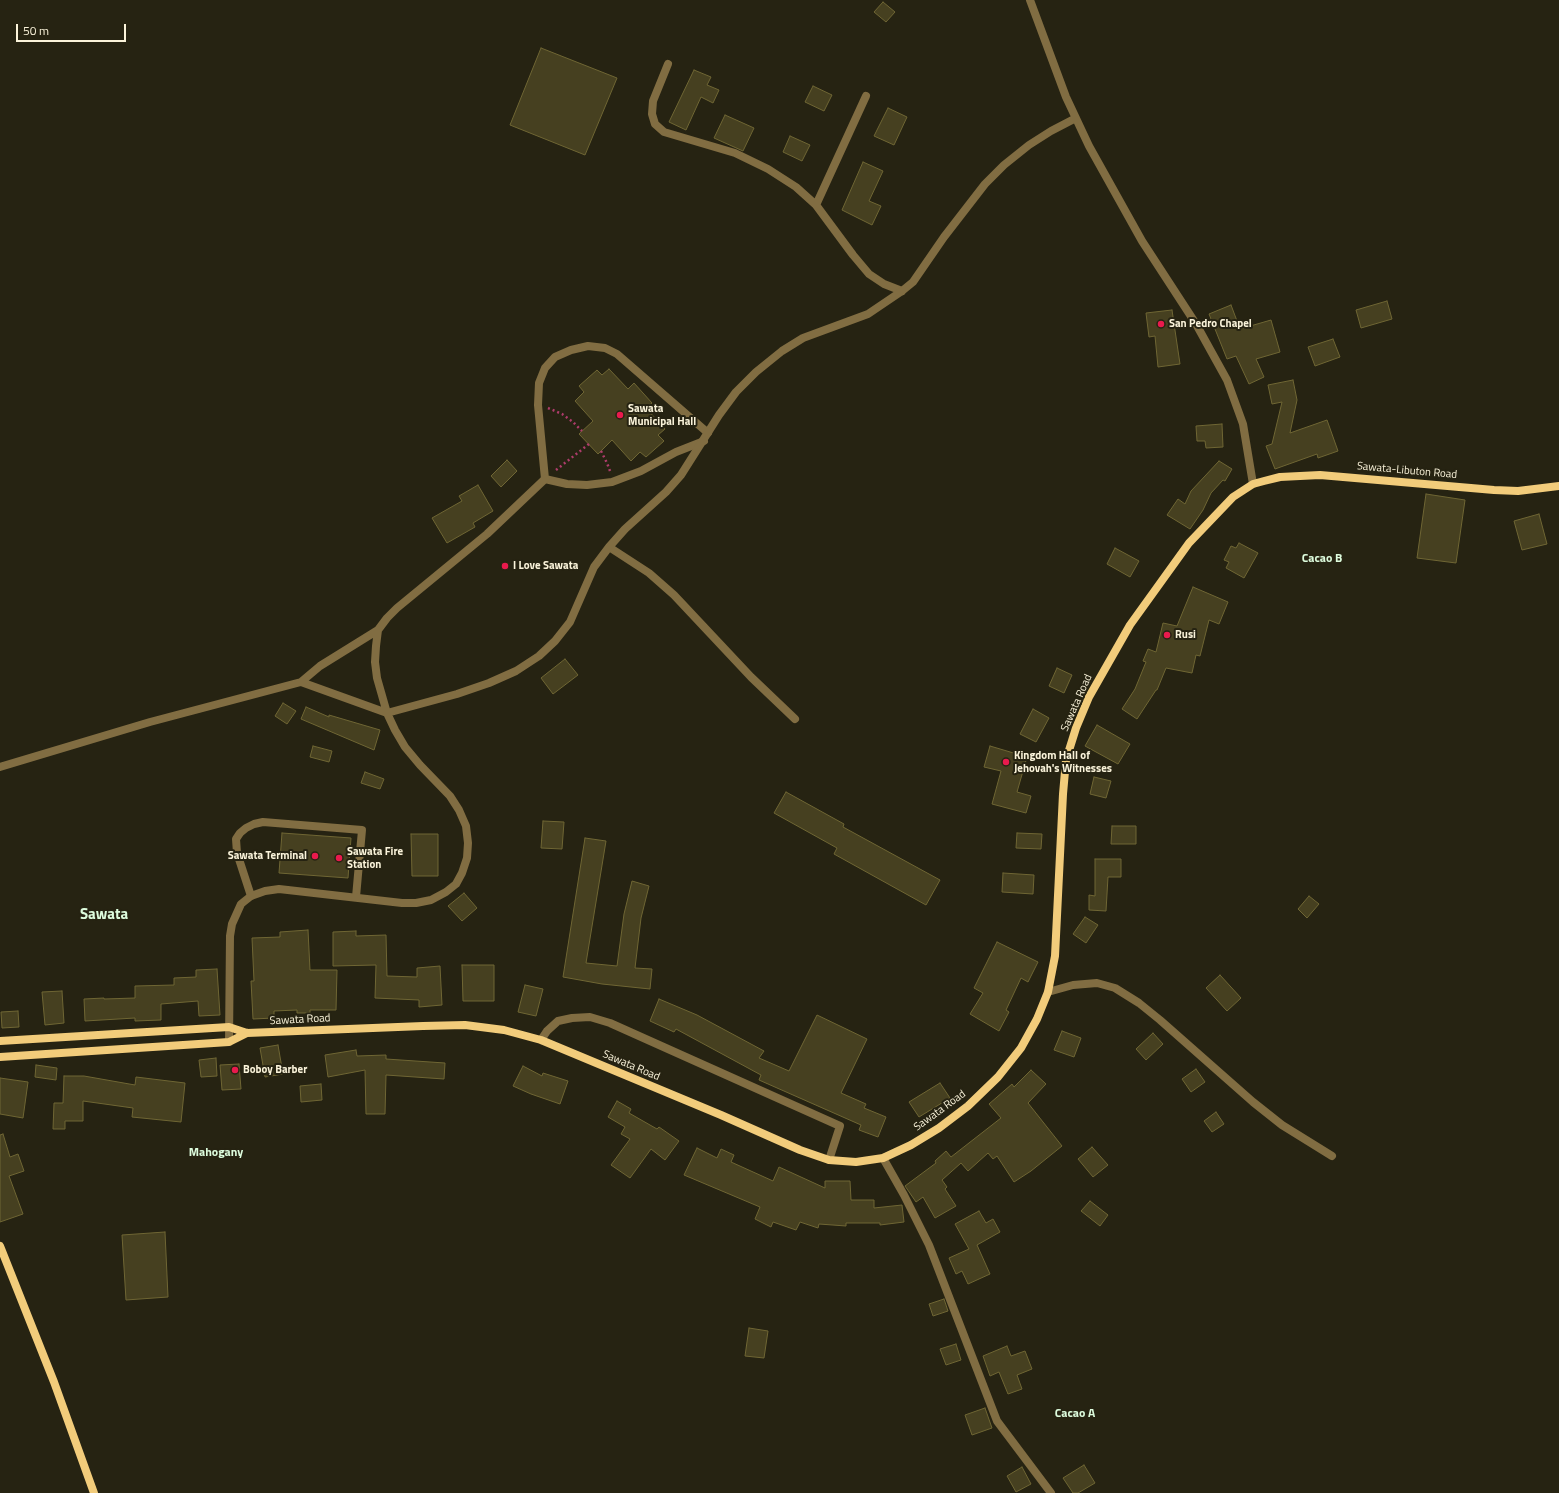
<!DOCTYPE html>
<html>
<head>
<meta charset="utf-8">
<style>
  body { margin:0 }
  #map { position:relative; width:1559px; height:1493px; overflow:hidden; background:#262312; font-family:"Titillium Web",sans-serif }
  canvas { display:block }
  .scale { position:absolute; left:16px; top:24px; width:110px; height:18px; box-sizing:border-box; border:2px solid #fbf4db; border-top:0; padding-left:5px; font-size:12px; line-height:14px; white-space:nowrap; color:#fbf4db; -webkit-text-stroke:3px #262312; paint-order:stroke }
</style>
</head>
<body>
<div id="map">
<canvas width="1559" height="1493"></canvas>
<div class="scale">50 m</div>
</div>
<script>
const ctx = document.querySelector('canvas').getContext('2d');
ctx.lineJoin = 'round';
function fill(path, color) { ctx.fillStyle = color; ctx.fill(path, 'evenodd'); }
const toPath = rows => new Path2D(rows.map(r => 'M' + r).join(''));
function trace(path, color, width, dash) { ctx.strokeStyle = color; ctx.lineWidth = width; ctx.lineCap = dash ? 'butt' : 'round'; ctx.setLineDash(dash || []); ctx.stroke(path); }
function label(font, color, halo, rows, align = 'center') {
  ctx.font = font + ' "Titillium Web",sans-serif'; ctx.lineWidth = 4; ctx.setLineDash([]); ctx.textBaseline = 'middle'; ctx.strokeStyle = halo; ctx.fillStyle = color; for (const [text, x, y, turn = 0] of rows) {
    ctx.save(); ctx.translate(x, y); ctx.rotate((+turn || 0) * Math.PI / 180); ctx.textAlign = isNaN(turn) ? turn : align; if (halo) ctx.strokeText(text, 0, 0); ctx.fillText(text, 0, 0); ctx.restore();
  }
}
const building = toPath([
  [883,2,895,12,886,22,874,12,883,2],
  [541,48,617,78,585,155,510,125,541,48],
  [694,70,711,77,707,85,719,90,713,103,701,97,686,130,669,122,694,70],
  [813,86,832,95,824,111,805,102,813,86],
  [888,108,907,117,894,145,874,136,888,108],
  [725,115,754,128,743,151,714,138,725,115],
  [790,136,810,145,802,161,783,152,790,136],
  [863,162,883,171,869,201,881,206,872,225,842,210,863,162],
  [1387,301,1392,319,1361,328,1356,310,1387,301],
  [1231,305,1240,329,1271,320,1280,352,1256,359,1264,377,1249,384,1236,356,1227,359,1209,314,1231,305],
  [1172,310,1180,364,1158,367,1155,336,1149,337,1146,313,1172,310],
  [1333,339,1340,357,1315,366,1308,347,1333,339],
  [609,369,628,389,634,383,652,403,646,408,665,429,658,435,664,441,646,457,640,452,631,461,612,440,598,454,579,434,593,421,575,401,584,392,579,386,597,370,602,375,609,369],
  [1293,380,1297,400,1290,433,1327,420,1338,451,1318,458,1317,454,1275,469,1266,446,1272,444,1282,402,1272,404,1268,385,1293,380],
  [1222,424,1223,447,1206,448,1205,441,1197,441,1196,426,1222,424],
  [507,460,517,471,501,487,491,476,507,460],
  [1219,461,1232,469,1225,481,1223,480,1211,493,1203,510,1190,529,1167,515,1178,499,1185,504,1191,491,1219,461],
  [478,485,493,511,473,523,475,527,447,543,432,518,462,501,459,496,478,485],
  [1426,494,1465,500,1456,563,1417,558,1426,494],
  [1539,514,1547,544,1522,550,1514,521,1539,514],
  [1239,543,1258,553,1244,578,1226,568,1229,562,1224,560,1231,546,1236,548,1239,543],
  [1115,548,1139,561,1130,577,1107,564,1115,548],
  [1193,587,1228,602,1219,624,1209,620,1200,656,1196,655,1192,673,1166,668,1157,690,1156,690,1137,719,1122,709,1135,689,1146,662,1143,661,1148,649,1156,652,1163,623,1177,626,1193,587],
  [565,659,578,675,553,694,541,678,565,659],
  [1057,668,1072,675,1064,693,1049,686,1057,668],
  [283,703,296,711,287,724,275,716,283,703],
  [306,707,329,717,329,715,380,730,374,750,301,719,306,707],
  [1033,709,1049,718,1036,742,1020,734,1033,709],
  [1097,725,1130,744,1118,764,1085,746,1097,725],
  [313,746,332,751,329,762,310,757,313,746],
  [990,746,1027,757,1017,792,1031,796,1026,813,992,804,1001,771,984,767,990,746],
  [365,772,384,779,380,789,361,783,365,772],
  [1094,777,1111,781,1106,798,1090,794,1094,777],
  [786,792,844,824,843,827,940,880,926,905,834,854,837,848,774,813,786,792],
  [543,821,564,822,562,849,541,848,543,821],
  [1112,826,1136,826,1136,844,1111,844,1112,826],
  [282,833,351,838,348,878,279,873,282,833],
  [1017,833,1042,834,1041,849,1016,848,1017,833],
  [411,834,438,834,438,876,412,876,411,834],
  [585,838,606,841,586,963,617,966,624,914,632,881,649,886,641,918,635,968,652,969,650,989,602,984,563,977,585,838],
  [1095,859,1121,859,1121,877,1108,877,1106,911,1089,910,1089,895,1095,896,1095,859],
  [1003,873,1034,875,1033,894,1002,892,1003,873],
  [464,893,477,908,462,921,448,906,464,893],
  [1309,896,1319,904,1307,918,1298,909,1309,896],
  [1085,917,1098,925,1086,943,1073,934,1085,917],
  [308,930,310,970,337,970,336,1010,310,1010,310,1013,297,1013,297,1010,274,1011,274,1018,253,1019,251,981,254,981,252,938,280,937,280,932,308,930],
  [356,931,356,936,386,935,387,976,417,977,417,968,440,966,442,1005,419,1007,419,1000,375,998,376,965,333,966,333,932,356,931],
  [997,942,1038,962,1028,982,1021,978,1006,1010,1009,1012,999,1031,970,1014,983,993,974,988,997,942],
  [462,965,494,965,494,1001,463,1001,462,965],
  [217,969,220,1015,199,1016,198,1001,161,1004,161,1020,135,1021,135,1018,85,1021,84,999,104,998,104,999,135,998,135,986,174,985,174,978,196,977,196,970,217,969],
  [1220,975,1241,998,1227,1011,1206,988,1220,975],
  [525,985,543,989,536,1016,518,1012,525,985],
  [62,991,64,1023,45,1025,42,992,62,991],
  [659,999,697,1015,764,1051,759,1058,789,1071,817,1015,867,1039,841,1093,866,1104,864,1108,886,1117,878,1137,859,1130,861,1125,759,1080,761,1075,676,1029,674,1032,650,1021,659,999],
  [18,1011,19,1027,2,1028,1,1012,18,1011],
  [1062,1031,1081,1038,1074,1057,1054,1050,1062,1031],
  [1153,1033,1163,1044,1146,1060,1136,1049,1153,1033],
  [278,1045,283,1074,265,1077,260,1048,278,1045],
  [356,1050,357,1056,386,1055,386,1059,445,1063,444,1079,386,1075,385,1114,366,1114,365,1070,328,1077,325,1055,356,1050],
  [216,1058,217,1076,201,1077,199,1060,216,1058],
  [239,1064,241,1089,222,1090,220,1065,239,1064],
  [36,1065,57,1068,56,1080,35,1077,36,1065],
  [523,1066,542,1076,543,1073,568,1081,560,1104,531,1094,513,1086,523,1066],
  [1196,1069,1205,1082,1191,1092,1182,1079,1196,1069],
  [1031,1070,1046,1084,1028,1103,1062,1146,1031,1171,1014,1182,997,1156,993,1159,988,1153,968,1171,961,1163,942,1180,947,1187,945,1189,956,1206,935,1218,923,1197,916,1202,905,1186,936,1163,935,1161,946,1151,951,1157,1001,1118,989,1104,1012,1084,1014,1087,1031,1070],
  [64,1076,84,1076,135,1085,136,1077,185,1083,181,1122,132,1117,133,1108,83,1101,83,1121,65,1121,65,1129,53,1129,54,1103,63,1103,64,1076],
  [0,1078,28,1082,23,1118,0,1114,0,1078],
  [940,1083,950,1098,919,1117,909,1102,940,1083],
  [321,1084,322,1100,301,1102,300,1086,321,1084],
  [617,1101,631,1109,629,1113,657,1129,659,1127,679,1141,665,1160,651,1149,630,1178,611,1165,630,1139,621,1134,625,1127,608,1117,617,1101],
  [1216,1112,1224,1124,1212,1132,1204,1121,1216,1112],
  [3,1134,10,1157,18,1154,24,1171,9,1176,23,1214,0,1222,0,1135,3,1134],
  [1092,1147,1108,1165,1093,1177,1078,1159,1092,1147],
  [697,1148,717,1158,721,1149,734,1155,731,1162,773,1181,779,1167,825,1188,825,1181,850,1181,851,1200,874,1200,874,1208,902,1205,904,1222,880,1225,880,1223,846,1223,846,1226,819,1224,818,1228,800,1222,796,1230,773,1222,771,1227,755,1219,760,1207,684,1175,697,1148],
  [1090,1201,1108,1215,1100,1226,1081,1211,1090,1201],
  [979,1211,986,1223,993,1219,1000,1232,977,1245,990,1274,968,1284,962,1271,956,1274,949,1258,969,1249,955,1224,979,1211],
  [165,1232,168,1297,126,1300,122,1235,165,1232],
  [944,1299,948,1311,933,1316,929,1304,944,1299],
  [749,1328,768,1331,764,1358,745,1356,749,1328],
  [956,1344,961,1360,946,1365,940,1349,956,1344],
  [1007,1346,1011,1356,1025,1351,1032,1369,1017,1375,1022,1389,1008,1394,999,1372,990,1376,983,1356,1007,1346],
  [985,1408,992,1428,972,1435,965,1415,985,1408],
  [1084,1465,1095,1483,1078,1493,1073,1493,1063,1478,1084,1465],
  [1022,1467,1031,1484,1016,1492,1007,1476,1022,1467]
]);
fill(building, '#464020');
trace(building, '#6f6634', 1);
trace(toPath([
  [548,408,562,414,573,422,582,431],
  [601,451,607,463,610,471],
  [556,470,589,444]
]), '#ae3c6b', 2.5, [2, 3]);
trace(toPath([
  [668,64,653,101,652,114,655,124,664,132,735,153,768,169,796,187,816,205,853,255,869,274,884,284,902,291],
  [816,205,866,96],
  [704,441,676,452,641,471,612,482,587,485,567,484,545,479,538,405,539,383,545,368,555,357,571,350,588,346,605,348,617,354,708,433],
  [251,896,237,853,236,839,240,833,246,828,254,824,263,822,362,830,356,897],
  [541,1040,547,1031,558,1021,572,1018,590,1017,610,1023,840,1126,829,1160]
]), '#816d42', 8);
trace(toPath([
  [1030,0,1066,97,1089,146,1142,241,1196,324,1227,380,1243,424,1253,484],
  [609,547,649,573,674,595,751,677,795,719],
  [301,682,387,713,457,694,489,683,516,671,539,656,555,641,570,622,594,567,609,547,625,529,666,492,681,475,719,415,736,392,756,372,782,351,803,338,868,314,902,291,913,282,944,237,985,184,1004,165,1029,145,1051,131,1076,118],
  [0,767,150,722,301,682,320,666,378,630],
  [1048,992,1073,985,1097,983,1115,988,1139,1003,1160,1020,1253,1102,1282,1125,1332,1156],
  [229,1042,230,936,232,924,241,904,251,896,265,891,279,889,402,903,416,903,431,900,446,892,456,884,462,873,467,858,468,843,466,826,459,810,450,796,420,765,405,747,395,730,387,713,377,678,375,662,376,646,378,630,387,618,397,608,487,534,545,479],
  [883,1158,904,1195,929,1245,997,1421,1051,1493]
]), '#816d42', 8);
trace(toPath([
  [0,1041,229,1027,247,1033,423,1026,465,1025,504,1030,541,1040,721,1115,800,1150,829,1160,856,1162,883,1158,911,1145,939,1128,968,1106,998,1077,1021,1048,1037,1019,1048,992,1055,956,1063,794,1066,760,1076,728,1089,697,1130,625,1189,543,1233,497,1253,484,1264,481,1280,477,1320,475,1494,490,1518,491,1559,486],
  [0,1057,229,1042,247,1033],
  [0,1246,54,1382,94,1493]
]), '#f2cc7b', 8);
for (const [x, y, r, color] of [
  [1161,324,4,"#e91a4d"],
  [620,415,4,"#e91a4d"],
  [505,566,4,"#e91a4d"],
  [1167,635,4,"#e91a4d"],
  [1006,762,4,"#e91a4d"],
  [315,856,4,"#e91a4d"],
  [339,858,4,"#e91a4d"],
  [235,1070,4,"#e91a4d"]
]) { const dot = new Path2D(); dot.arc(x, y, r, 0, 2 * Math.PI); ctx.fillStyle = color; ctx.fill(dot); trace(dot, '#262312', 1.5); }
label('bold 11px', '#fbf4db', '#262312', [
  ["San Pedro Chapel",1169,324],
  ["Sawata",628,409],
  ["Municipal Hall",628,422],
  ["I Love Sawata",513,566],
  ["Rusi",1175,635],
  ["Kingdom Hall of",1014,756],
  ["Jehovah's Witnesses",1014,769],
  ["Sawata Fire",347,852],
  ["Station",347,865],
  ["Sawata Terminal",307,856,"right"],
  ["Boboy Barber",243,1070]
], 'left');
label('11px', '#fbf4db', '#262312', [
  ["Sawata-Libuton Road",1407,471,5],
  ["Sawata Road",1077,703,-66],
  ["Sawata Road",300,1020,-3],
  ["Sawata Road",631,1066,23],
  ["Sawata Road",940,1111,-36]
]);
label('bold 12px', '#ddfcdd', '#262312', [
  ["Cacao B",1322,559],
  ["Mahogany",216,1153],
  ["Cacao A",1075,1414]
]);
label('bold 15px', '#ddfcdd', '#262312', [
  ["Sawata",104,915]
]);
</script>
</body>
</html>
